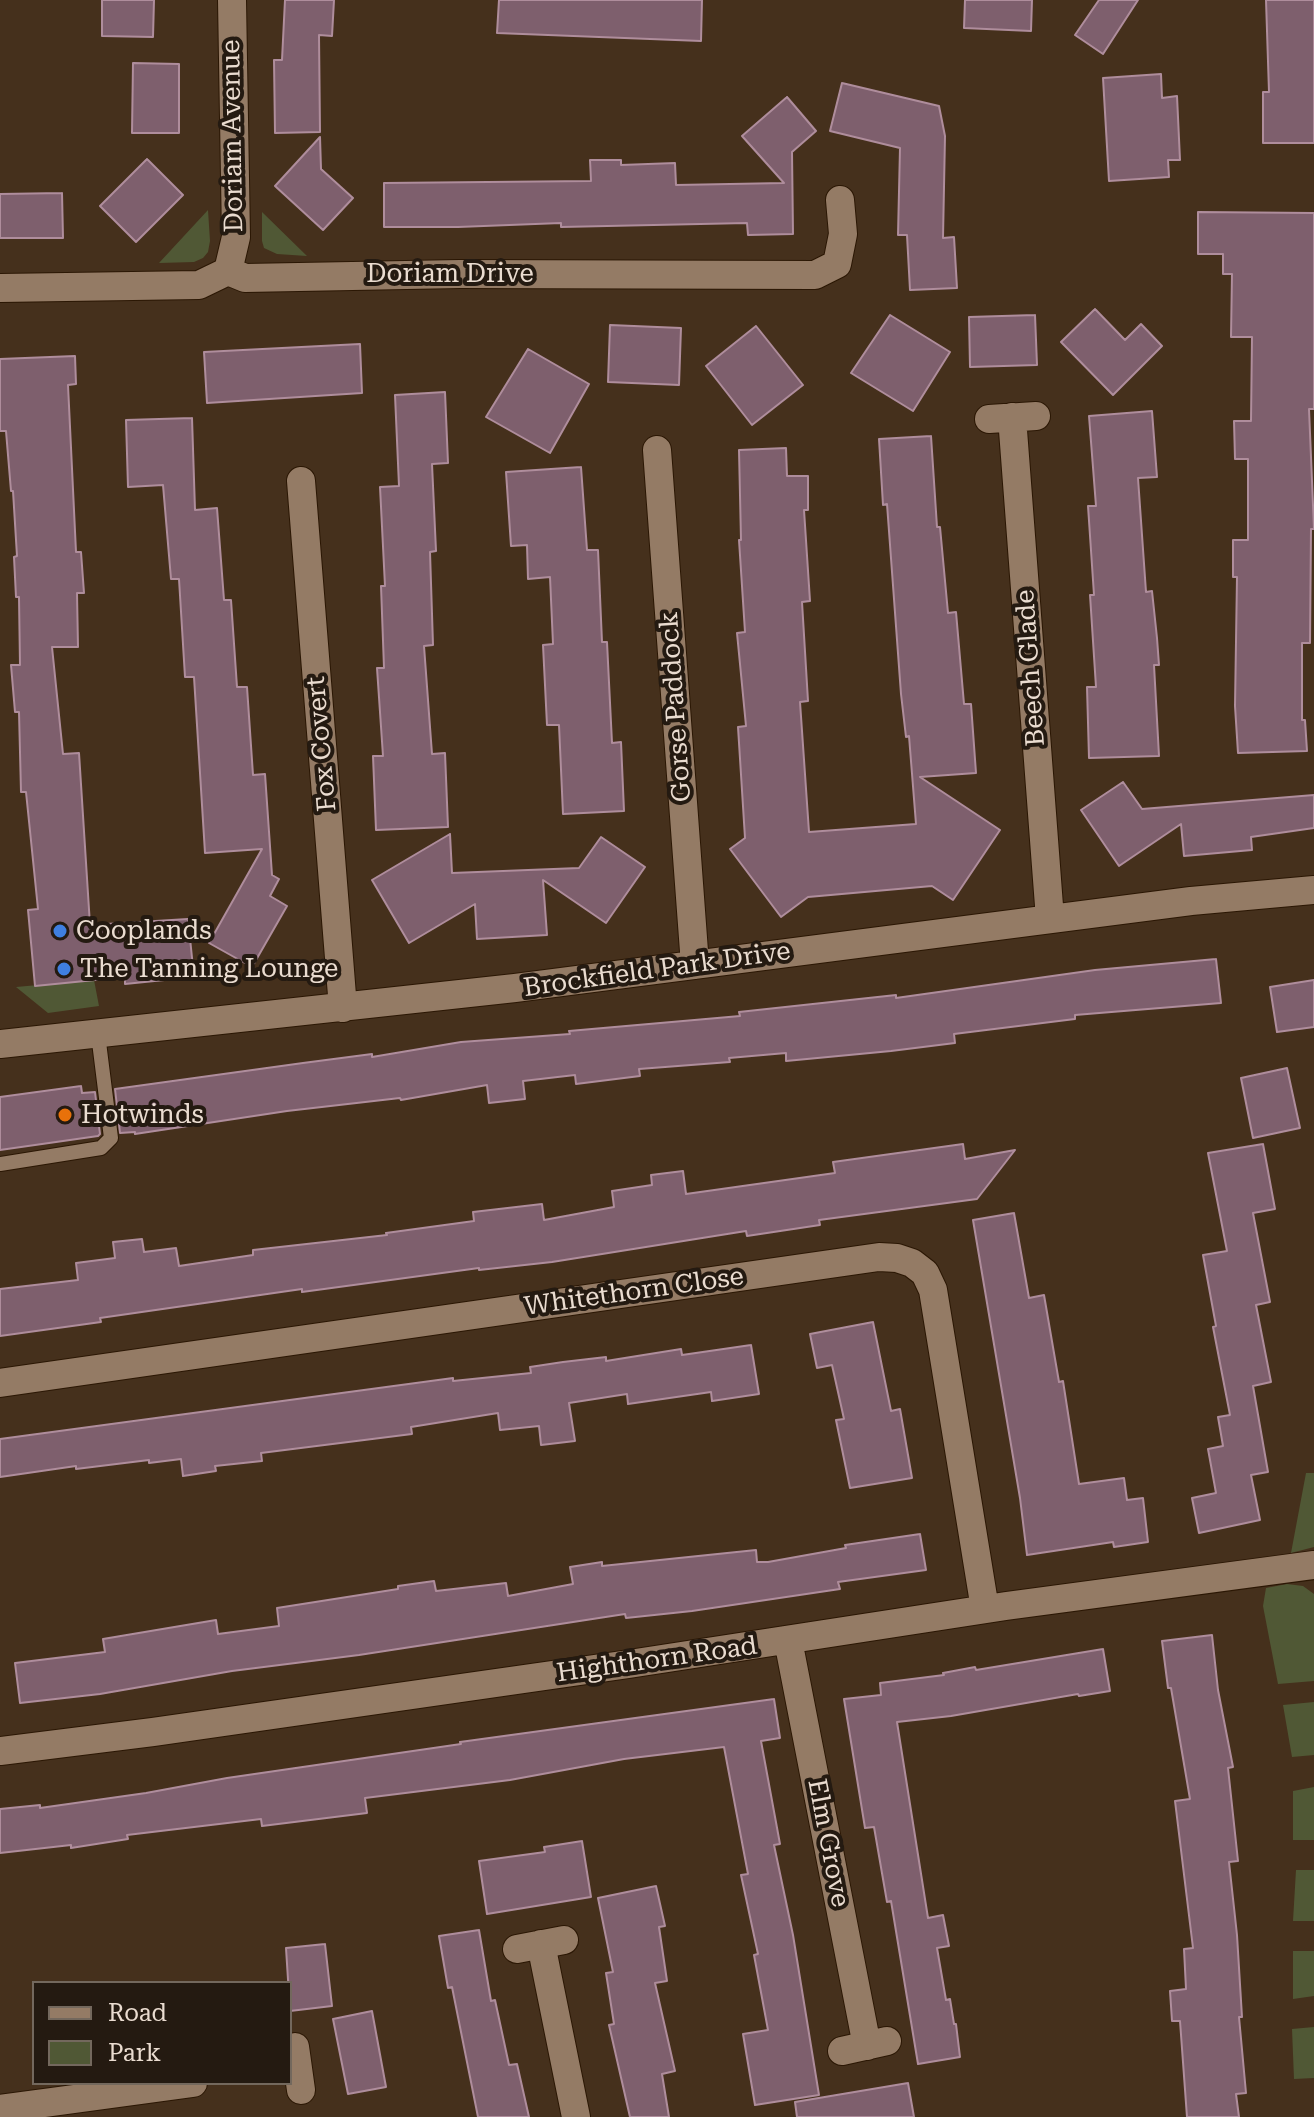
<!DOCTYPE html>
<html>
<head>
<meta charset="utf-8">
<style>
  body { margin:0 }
  #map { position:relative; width:1314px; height:2117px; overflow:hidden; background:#45301c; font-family:"Roboto Serif",serif }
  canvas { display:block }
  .legend { position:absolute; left:32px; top:1981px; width:260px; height:104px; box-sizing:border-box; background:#241a11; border:2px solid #73685d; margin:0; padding:10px 14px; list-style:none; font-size:24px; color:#eadcd0 }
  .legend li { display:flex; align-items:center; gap:16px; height:40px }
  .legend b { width:40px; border:2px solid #73685d }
</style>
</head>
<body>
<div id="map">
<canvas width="1314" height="2117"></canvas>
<ul class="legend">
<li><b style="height:10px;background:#947b65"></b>Road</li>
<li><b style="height:22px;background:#505835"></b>Park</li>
</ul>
</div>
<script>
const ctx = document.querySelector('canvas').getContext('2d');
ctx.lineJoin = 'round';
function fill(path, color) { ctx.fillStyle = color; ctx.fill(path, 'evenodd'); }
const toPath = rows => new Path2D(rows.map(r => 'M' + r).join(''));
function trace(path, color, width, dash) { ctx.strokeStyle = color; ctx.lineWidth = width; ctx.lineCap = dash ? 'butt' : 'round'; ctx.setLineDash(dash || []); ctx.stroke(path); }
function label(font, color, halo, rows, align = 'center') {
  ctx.font = font + ' "Roboto Serif",serif'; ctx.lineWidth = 8; ctx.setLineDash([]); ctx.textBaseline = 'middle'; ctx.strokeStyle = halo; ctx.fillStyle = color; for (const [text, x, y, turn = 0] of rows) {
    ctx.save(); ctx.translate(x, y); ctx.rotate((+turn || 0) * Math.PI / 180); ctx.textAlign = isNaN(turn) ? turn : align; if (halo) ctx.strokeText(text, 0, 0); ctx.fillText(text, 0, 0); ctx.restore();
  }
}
fill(toPath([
  [208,210,210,241,208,252,203,258,194,262,159,263],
  [262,212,307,256,277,254,264,248,262,241],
  [94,980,99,1006,48,1013,16,987],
  [1306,1473,1314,1473,1314,1547,1291,1553],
  [1287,1584,1303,1586,1314,1594,1314,1681,1278,1684,1263,1606,1266,1588],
  [1314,1702,1314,1755,1292,1757,1283,1705],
  [1314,1787,1314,1840,1293,1840,1293,1791],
  [1296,1870,1314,1870,1314,1921,1293,1921],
  [1293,1951,1314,1951,1314,1996,1293,1999],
  [1314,2027,1314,2078,1294,2079,1292,2029]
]), '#505835');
const building = toPath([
  [102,0,154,0,153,37,102,36,102,0],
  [285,0,334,0,332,36,319,35,320,132,275,133,274,60,282,60,285,0],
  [499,0,702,0,701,41,497,33,499,0],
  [965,0,1032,0,1031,31,964,28,965,0],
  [1099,0,1138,0,1103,54,1075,35,1099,0],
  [1266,0,1314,0,1314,143,1263,143,1263,92,1269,92,1266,0],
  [133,63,179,64,179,133,132,133,133,63],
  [1161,74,1162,98,1177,96,1180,160,1168,160,1169,177,1109,181,1103,78,1161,74],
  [842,83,939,106,945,136,943,238,954,237,957,288,910,290,907,235,898,235,900,148,830,131,842,83],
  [787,97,816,131,792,152,793,234,748,235,747,223,561,227,561,223,458,227,384,227,384,183,591,181,590,160,621,160,621,165,675,163,676,185,784,183,742,136,787,97],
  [320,137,321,169,353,198,323,230,275,186,320,137],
  [147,159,183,195,136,242,100,206,147,159],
  [62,193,63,238,0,238,0,194,62,193],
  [1198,212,1314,213,1314,409,1309,409,1314,529,1311,529,1310,643,1302,643,1302,720,1305,720,1307,751,1238,753,1235,706,1237,577,1233,577,1233,540,1248,540,1248,459,1235,459,1234,421,1251,421,1252,337,1231,337,1232,274,1223,274,1223,254,1198,254,1198,212],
  [1095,309,1125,340,1141,324,1162,346,1113,395,1061,342,1095,309],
  [890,315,950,352,913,411,851,373,890,315],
  [1035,315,1037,365,970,367,969,317,1035,315],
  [610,325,681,328,679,385,608,382,610,325],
  [756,326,803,385,752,425,706,366,756,326],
  [360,344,362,393,207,403,204,352,360,344],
  [528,349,589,384,550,453,486,417,528,349],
  [75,356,76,384,68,385,76,552,81,552,84,593,77,593,78,647,52,647,63,754,79,753,90,925,188,919,194,977,125,984,125,977,35,986,28,910,38,909,26,792,21,792,19,712,15,712,11,665,20,665,19,597,16,597,14,557,17,556,13,491,11,491,6,431,0,431,0,359,75,356],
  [445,392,448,463,432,464,436,551,430,552,433,645,424,646,432,754,445,753,448,827,376,830,373,756,383,756,377,668,384,668,381,586,385,586,380,487,399,486,395,395,445,392],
  [1152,411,1157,477,1138,478,1146,592,1152,591,1157,638,1159,665,1154,665,1159,756,1089,758,1087,687,1096,687,1090,595,1094,595,1088,506,1096,506,1089,416,1152,411],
  [192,418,195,510,217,508,224,600,231,600,237,687,247,687,253,775,265,774,272,875,279,879,270,896,287,906,252,967,209,943,262,849,205,853,194,677,185,677,179,579,171,579,163,485,128,487,126,420,192,418],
  [931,436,937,527,940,527,948,613,956,612,964,704,971,704,976,773,920,777,1000,830,953,900,932,886,808,897,781,917,730,849,745,838,738,727,746,726,737,633,745,632,739,540,741,540,739,450,786,448,787,476,808,476,808,510,804,510,810,601,802,602,808,701,800,702,809,832,916,824,909,736,906,737,901,694,887,504,883,505,879,439,931,436],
  [581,467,587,550,598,550,602,642,607,642,612,743,621,742,624,811,563,814,559,725,547,725,543,645,553,644,550,577,528,579,527,545,511,546,506,472,581,467],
  [1123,782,1142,809,1314,795,1314,828,1251,837,1252,850,1184,856,1181,824,1119,866,1081,810,1123,782],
  [450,834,452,873,579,868,601,837,645,867,606,923,543,880,547,935,477,939,475,904,409,943,372,880,450,834],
  [1216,959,1221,1003,1075,1015,1075,1019,954,1034,955,1043,891,1051,786,1061,786,1053,729,1058,730,1062,639,1069,640,1076,576,1084,575,1075,523,1081,525,1099,489,1103,487,1085,401,1100,400,1098,287,1111,135,1134,135,1132,120,1133,115,1089,303,1063,372,1054,372,1057,461,1042,570,1034,569,1031,740,1016,739,1012,896,995,896,998,1095,970,1216,959],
  [1314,980,1314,1027,1277,1032,1270,987,1314,980],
  [1287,1068,1300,1128,1253,1138,1241,1078,1287,1068],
  [81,1086,82,1093,95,1092,100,1134,98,1136,0,1150,0,1097,81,1086],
  [963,1144,965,1159,1015,1150,977,1199,819,1220,820,1225,747,1236,746,1231,552,1262,479,1270,479,1268,302,1292,302,1289,100,1318,101,1322,0,1336,0,1289,78,1280,76,1263,115,1258,113,1242,142,1239,144,1252,176,1248,179,1266,253,1255,253,1250,387,1235,386,1233,474,1221,473,1212,542,1204,544,1220,614,1207,612,1191,652,1185,651,1175,683,1171,686,1194,835,1173,833,1162,963,1144],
  [1263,1144,1275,1209,1253,1213,1270,1302,1256,1305,1271,1382,1253,1386,1268,1472,1251,1475,1260,1520,1199,1533,1192,1498,1216,1493,1208,1449,1223,1446,1218,1417,1230,1415,1213,1327,1216,1326,1203,1255,1227,1251,1208,1153,1263,1144],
  [1014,1213,1029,1298,1044,1295,1059,1382,1063,1381,1079,1484,1124,1478,1127,1500,1143,1498,1148,1542,1114,1547,1113,1542,1027,1555,1020,1498,973,1220,1014,1213],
  [873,1322,891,1411,900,1409,912,1478,850,1488,836,1420,844,1419,832,1365,817,1368,810,1334,873,1322],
  [751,1345,759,1394,712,1401,711,1392,628,1404,627,1394,569,1403,575,1441,541,1445,539,1426,500,1430,498,1413,411,1427,412,1434,261,1453,262,1461,215,1466,216,1471,183,1476,181,1459,149,1463,149,1460,76,1469,76,1466,0,1477,0,1439,453,1378,453,1381,531,1373,530,1367,563,1362,606,1357,606,1361,681,1349,682,1355,751,1345],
  [920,1534,926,1570,838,1582,840,1589,692,1611,626,1618,625,1614,359,1655,232,1671,100,1694,20,1703,15,1663,105,1652,103,1639,216,1620,218,1634,279,1626,277,1608,398,1589,398,1586,434,1581,436,1591,506,1583,508,1596,573,1584,570,1567,602,1562,602,1566,756,1550,757,1562,768,1562,846,1548,845,1545,920,1534],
  [1212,1635,1218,1690,1233,1767,1228,1768,1238,1861,1229,1862,1237,1935,1242,2017,1239,2017,1246,2093,1236,2094,1239,2117,1187,2117,1180,2021,1172,2021,1170,1991,1186,1989,1184,1949,1193,1948,1175,1801,1190,1799,1171,1688,1168,1688,1162,1641,1212,1635],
  [1103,1649,1110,1691,1079,1696,1078,1694,951,1716,897,1722,928,1918,943,1915,949,1946,937,1948,946,2000,950,1999,954,2024,956,2024,960,2057,918,2064,891,1901,887,1902,874,1827,865,1828,844,1699,881,1695,880,1683,944,1675,943,1673,975,1667,976,1670,1103,1649],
  [774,1699,780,1738,761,1741,780,1844,774,1845,793,1935,819,2095,755,2105,743,2034,768,2030,754,1955,758,1954,741,1875,748,1874,724,1747,624,1759,510,1780,365,1798,367,1813,262,1826,261,1819,127,1835,128,1839,71,1848,71,1845,0,1853,0,1809,40,1805,40,1808,146,1793,227,1778,461,1744,460,1742,774,1699],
  [582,1841,591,1897,487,1914,479,1861,545,1852,544,1847,582,1841],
  [656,1886,665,1926,659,1927,667,1981,655,1983,675,2071,662,2074,669,2117,630,2117,609,2025,614,2024,606,1973,613,1972,598,1898,656,1886],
  [479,1930,491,2001,495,2000,509,2065,517,2064,529,2117,478,2117,452,1987,448,1988,439,1936,479,1930],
  [325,1944,332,2006,290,2011,286,1948,325,1944],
  [372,2011,386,2087,348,2094,333,2019,372,2011],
  [908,2083,914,2117,797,2117,795,2102,908,2083]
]);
fill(building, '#7e5f6d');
trace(building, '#af8d9c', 2);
const service = toPath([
  [0,1164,101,1148,111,1138,98,1034]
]);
const minor = toPath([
  [228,271,236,237,232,0],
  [0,288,199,285,228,271,245,278,460,274,815,275,837,264,843,234,840,200],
  [1012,417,1050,919],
  [989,419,1036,416],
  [657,450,695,965],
  [301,481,343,1008],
  [0,1044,515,988,1191,901,1314,890],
  [0,1383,879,1257,897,1258,912,1263,925,1273,933,1290,985,1609],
  [788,1640,867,2046],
  [0,1751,153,1732,629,1664,1006,1606,1314,1565],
  [541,1944,576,2117],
  [517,1949,564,1940],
  [295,2047,301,2090],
  [842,2051,887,2041],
  [0,2109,193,2083]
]);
trace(service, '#2b1704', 16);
trace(minor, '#2b1704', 30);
trace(service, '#947b65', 14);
trace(minor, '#947b65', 28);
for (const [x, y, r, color] of [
  [60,931,8,"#3f7fe0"],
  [64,969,8,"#3f7fe0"],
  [65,1115,8,"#e8710a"]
]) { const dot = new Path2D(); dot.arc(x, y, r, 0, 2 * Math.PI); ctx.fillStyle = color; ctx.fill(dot); trace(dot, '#241a11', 3); }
label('26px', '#eadcd0', '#241a11', [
  ["Doriam Avenue",233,136,-91],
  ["Doriam Drive",450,274],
  ["Beech Glade",1031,668,-94],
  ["Gorse Paddock",676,707,-94],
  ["Fox Covert",322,744,-95],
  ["Brockfield Park Drive",657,970,-8],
  ["Whitethorn Close",634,1292,-8],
  ["Highthorn Road",657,1660,-8],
  ["Elm Grove",828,1843,79]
]);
label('26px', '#eadcd0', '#241a11', [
  ["Cooplands",76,931],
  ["The Tanning Lounge",80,969],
  ["Hotwinds",81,1115]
], 'left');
</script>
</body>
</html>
